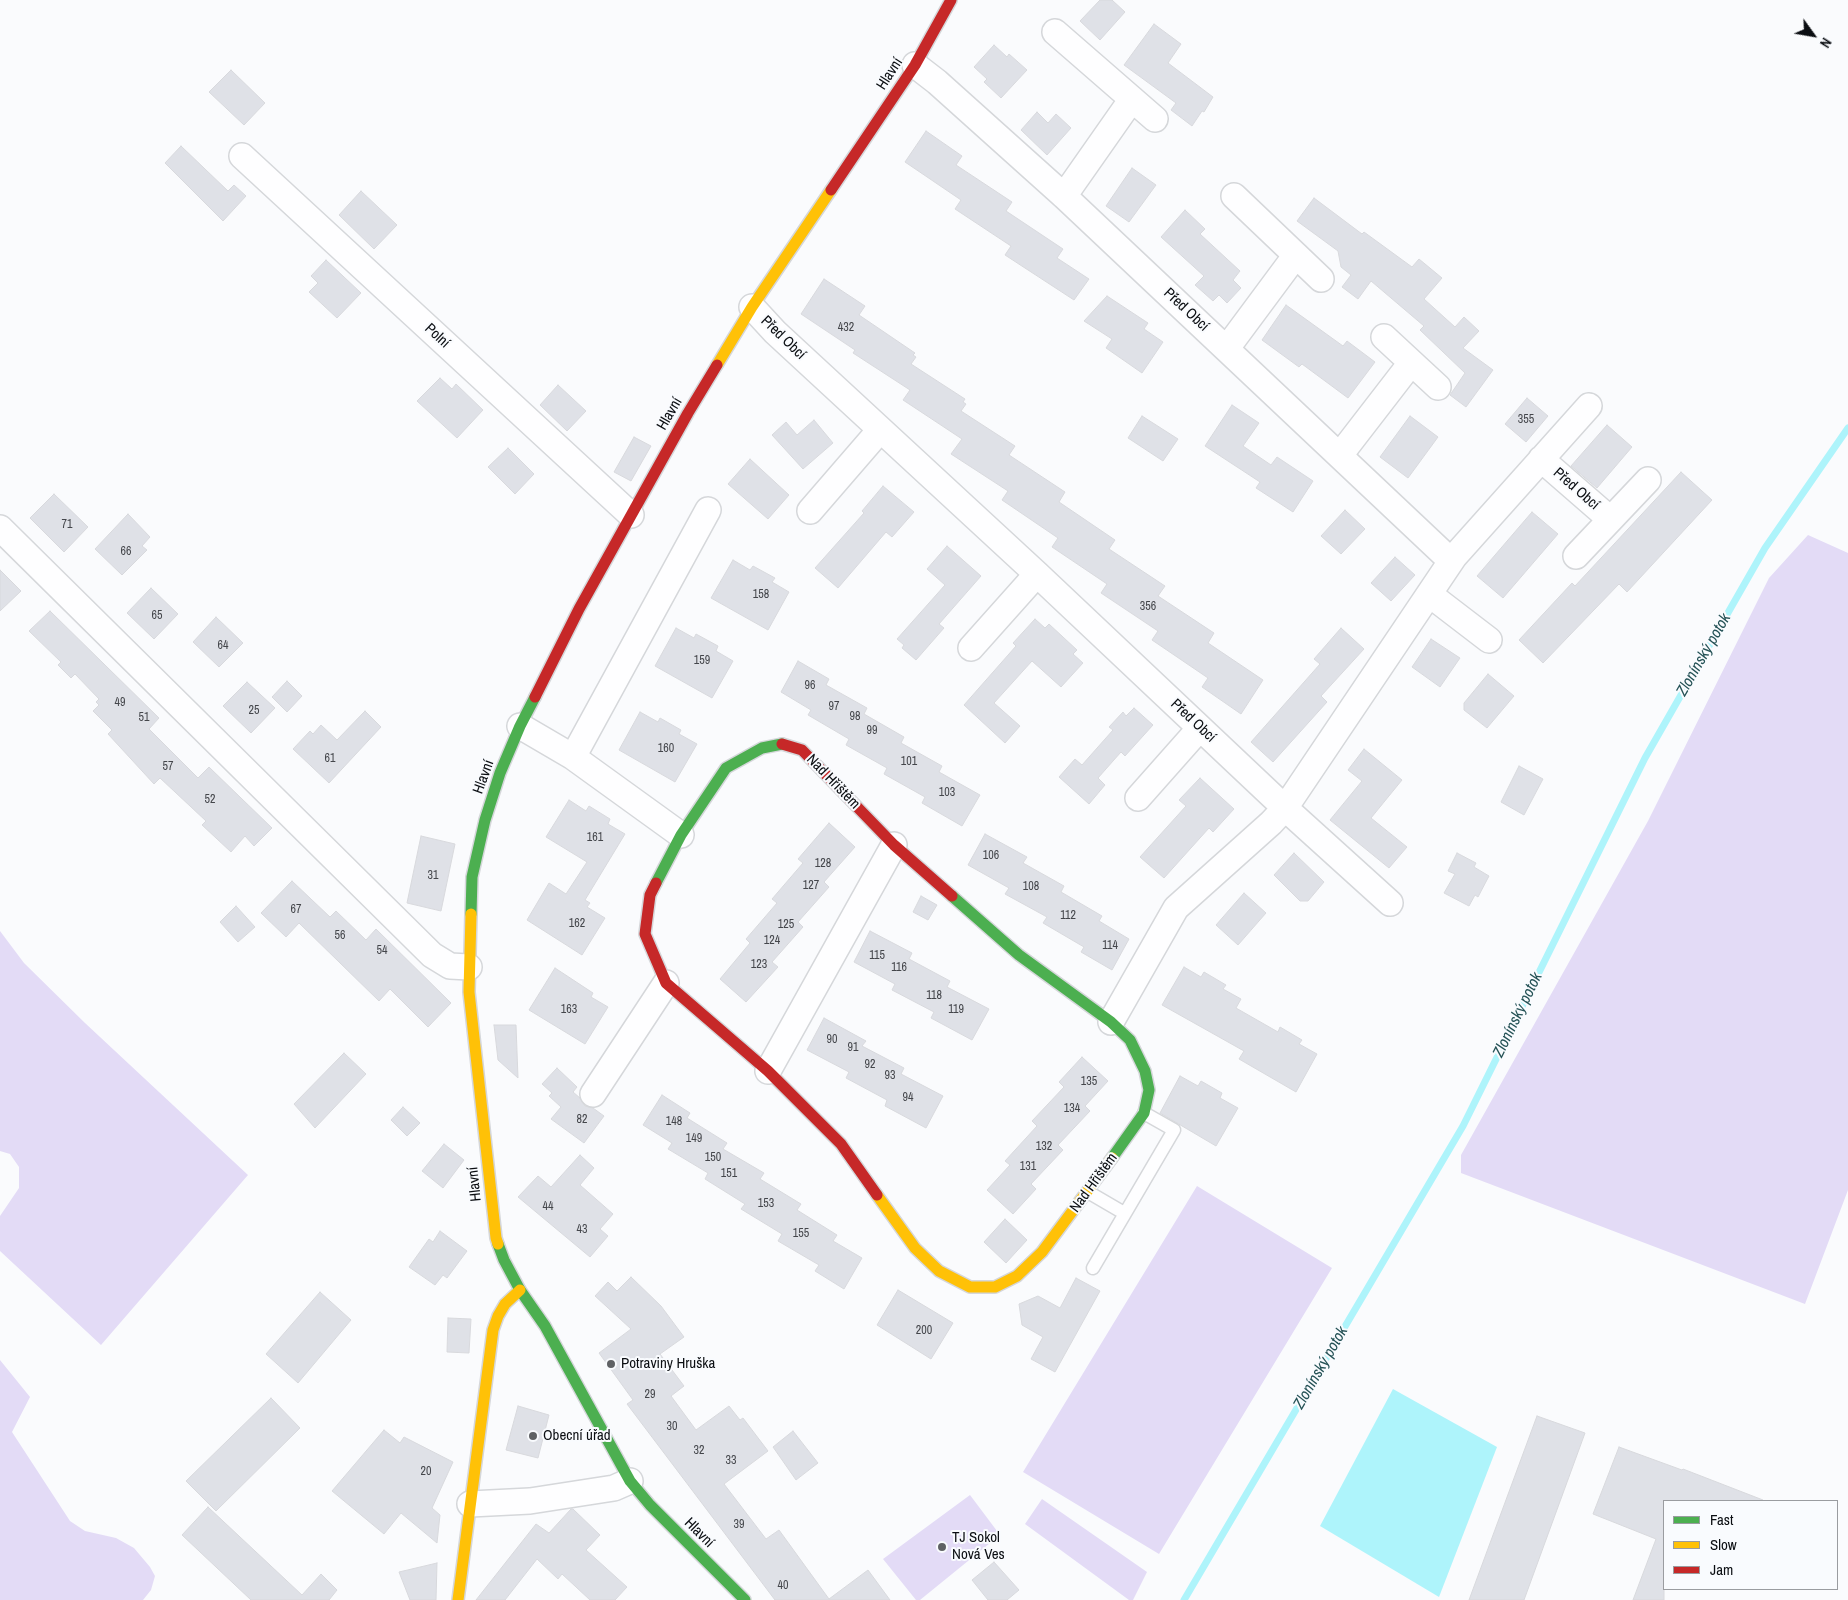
<!DOCTYPE html>
<html>
<head>
<meta charset="utf-8">
<style>
  body { margin:0 }
  #map { position:relative; width:1848px; height:1600px; overflow:hidden; background:#fafbfd; font-family:"Archivo Narrow",sans-serif }
  canvas { display:block }
  .legend { position:absolute; left:1663px; top:1500px; width:175px; height:90px; box-sizing:border-box; background:#f9fbfe; border:1px solid #9a9ca0; margin:0; padding:6px 9px; list-style:none; font-size:15px; color:#0b0e12 }
  .legend li { display:flex; align-items:center; gap:10px; height:25px }
  .legend b { width:25px; border:1px solid #9a9ca0 }
  .north { position:absolute; left:1788px; top:10px; width:50px; height:50px; -webkit-text-stroke:4px #f9fbfe; paint-order:stroke; rotate:122deg; font-size:14px; font-weight:700; line-height:20px; text-align:center; color:#0b0e12 }
  .north::after { content:''; display:block; margin:auto; width:18px; height:22px; background:#0b0e12; clip-path:polygon(50% 0,100% 100%,50% 72%,0 100%) }
</style>
</head>
<body>
<div id="map">
<canvas width="1848" height="1600"></canvas>
<ul class="legend">
<li><b style="height:6px;background:#4caf50"></b>Fast</li>
<li><b style="height:6px;background:#ffc107"></b>Slow</li>
<li><b style="height:6px;background:#c62828"></b>Jam</li>
</ul>
<div class="north">N</div>
</div>
<script>
const ctx = document.querySelector('canvas').getContext('2d');
ctx.lineJoin = 'round';
function fill(path, color) { ctx.fillStyle = color; ctx.fill(path, 'evenodd'); }
const toPath = rows => new Path2D(rows.map(r => 'M' + r).join(''));
function trace(path, color, width, dash) { ctx.strokeStyle = color; ctx.lineWidth = width; ctx.lineCap = dash ? 'butt' : 'round'; ctx.setLineDash(dash || []); ctx.stroke(path); }
function label(font, color, halo, rows, align = 'center') {
  ctx.font = font + ' "Archivo Narrow",sans-serif'; ctx.lineWidth = 4; ctx.setLineDash([]); ctx.textBaseline = 'middle'; ctx.strokeStyle = halo; ctx.fillStyle = color; for (const [text, x, y, turn = 0] of rows) {
    ctx.save(); ctx.translate(x, y); ctx.rotate((+turn || 0) * Math.PI / 180); ctx.textAlign = isNaN(turn) ? turn : align; if (halo) ctx.strokeText(text, 0, 0); ctx.fillText(text, 0, 0); ctx.restore();
  }
}
fill(toPath([
  [1808,535,1848,553,1848,1190,1805,1304,1461,1173,1461,1155,1648,821,1769,578],
  [0,931,24,963,85,1023,248,1175,101,1345,0,1251,0,1216,19,1188,19,1167,10,1154,0,1151],
  [1197,1186,1332,1268,1159,1554,1023,1472],
  [0,1360,30,1397,12,1432,70,1521,85,1531,116,1538,134,1548,150,1567,155,1576,151,1590,143,1600,0,1600],
  [970,1495,1000,1535,920,1600,916,1600,883,1559],
  [1042,1499,1147,1572,1133,1600,1129,1600,1025,1524]
]), '#e3dbf6');
fill(toPath([
  [1393,1389,1497,1447,1439,1597,1320,1526]
]), '#aef4fb');
trace(toPath([
  [1184,1600,1463,1126,1645,758,1765,548,1848,428]
]), '#aef4fb', 7);
const building = toPath([
  [1100,0,1112,0,1125,12,1100,40,1080,21,1100,0],
  [1154,24,1181,44,1168,63,1213,97,1204,112,1202,111,1192,126,1171,110,1176,103,1124,65,1154,24],
  [994,45,1007,57,1009,54,1027,70,1001,98,984,82,987,79,974,67,994,45],
  [231,70,265,103,244,125,209,92,231,70],
  [1037,112,1048,123,1056,114,1071,128,1047,155,1021,130,1037,112],
  [926,131,962,156,956,165,1012,202,1006,211,1063,249,1057,258,1089,279,1074,300,1005,255,1011,246,955,209,961,200,905,162,926,131],
  [181,146,228,191,234,185,246,196,223,221,165,163,181,146],
  [1132,168,1156,185,1129,222,1106,206,1132,168],
  [361,191,397,225,374,249,339,215,361,191],
  [1314,198,1362,234,1364,232,1412,267,1419,259,1442,278,1424,299,1455,327,1464,317,1479,331,1463,348,1493,370,1466,407,1450,395,1465,373,1420,330,1424,326,1371,281,1358,299,1342,287,1351,275,1341,267,1338,251,1297,221,1314,198],
  [1185,210,1205,229,1200,234,1240,271,1233,280,1241,288,1227,303,1219,295,1213,301,1195,285,1204,276,1161,237,1185,210],
  [326,260,361,293,337,318,309,292,318,283,311,276,326,260],
  [824,279,865,306,859,315,915,353,913,355,916,357,911,364,965,399,963,402,966,404,961,411,1015,446,1009,455,1065,492,1059,502,1115,540,1109,549,1165,586,1158,596,1214,633,1208,643,1263,680,1241,714,1202,687,1208,678,1152,640,1158,631,1101,593,1107,584,1052,547,1058,538,1002,500,1008,491,951,454,962,439,903,400,910,390,853,353,855,350,801,314,824,279],
  [1107,296,1148,323,1144,329,1163,342,1142,373,1106,348,1112,339,1084,321,1107,296],
  [1286,305,1343,346,1347,341,1375,362,1348,398,1302,364,1299,367,1262,340,1286,305],
  [440,378,452,389,456,384,483,410,457,438,417,401,440,378],
  [558,385,586,411,567,431,540,405,558,385],
  [1527,398,1548,416,1526,442,1505,424,1527,398],
  [1232,405,1259,423,1243,446,1271,465,1277,457,1313,481,1293,512,1256,488,1260,482,1205,446,1232,405],
  [1142,416,1178,439,1163,461,1128,438,1142,416],
  [1410,416,1438,437,1408,478,1380,457,1410,416],
  [814,420,833,443,803,469,772,435,786,422,797,435,814,420],
  [1607,425,1632,447,1597,488,1571,466,1607,425],
  [634,437,651,446,631,481,614,472,634,437],
  [508,448,534,474,515,494,488,467,508,448],
  [750,459,789,495,768,519,728,484,750,459],
  [1681,472,1712,500,1627,592,1619,584,1543,663,1519,640,1572,583,1575,586,1681,472],
  [883,486,914,512,892,537,886,532,838,588,815,568,864,513,862,511,883,486],
  [54,494,88,527,64,552,30,518,54,494],
  [1345,510,1365,529,1341,554,1321,536,1345,510],
  [1532,512,1558,534,1503,598,1477,576,1532,512],
  [128,514,150,537,142,546,147,550,122,575,95,549,128,514],
  [947,546,981,576,939,624,944,628,916,660,902,648,904,645,897,639,945,585,927,569,947,546],
  [1395,557,1415,575,1391,601,1371,583,1395,557],
  [733,560,750,570,753,566,775,578,772,582,789,592,768,630,711,598,733,560],
  [0,570,21,591,0,611,0,570],
  [151,588,178,614,154,639,127,613,151,588],
  [50,611,159,718,149,729,198,778,209,767,272,828,254,846,245,836,231,852,202,825,206,821,160,778,154,784,108,734,112,730,93,711,99,705,96,702,99,699,75,674,71,678,58,665,61,662,29,631,50,611],
  [216,617,243,643,219,667,193,642,216,617],
  [1035,619,1045,628,1049,624,1077,650,1073,654,1083,663,1061,687,1032,661,994,703,1020,726,1005,743,964,705,1016,646,1013,643,1035,619],
  [676,628,694,638,696,634,718,646,716,651,733,661,712,698,655,666,676,628],
  [1341,628,1364,649,1321,696,1327,702,1273,762,1251,742,1320,664,1314,659,1341,628],
  [1431,639,1460,658,1440,687,1412,667,1431,639],
  [798,661,829,679,826,685,867,708,864,714,904,737,901,743,942,766,939,772,980,795,962,826,922,803,925,797,884,774,887,768,846,745,849,739,808,715,811,710,781,692,798,661],
  [1488,674,1514,696,1487,728,1464,710,1464,703,1488,674],
  [287,681,302,696,287,712,272,697,287,681],
  [247,682,275,708,251,733,223,706,247,682],
  [1134,708,1153,725,1125,756,1121,752,1098,778,1105,785,1089,804,1059,777,1075,759,1082,765,1113,730,1109,727,1123,712,1126,716,1134,708],
  [365,711,381,727,329,783,293,749,310,731,313,734,321,725,337,740,365,711],
  [640,712,658,722,660,718,681,730,679,734,697,744,675,782,619,750,640,712],
  [1364,749,1402,780,1371,818,1407,847,1389,868,1330,820,1362,781,1348,770,1364,749],
  [1519,766,1543,779,1524,815,1501,802,1519,766],
  [1200,778,1234,809,1213,832,1209,828,1164,878,1140,857,1186,806,1179,800,1200,778],
  [569,800,586,811,589,806,610,819,608,824,625,834,585,900,590,903,587,907,605,918,582,955,527,920,549,883,566,894,587,862,546,837,569,800],
  [829,823,855,847,824,882,829,887,798,922,803,927,772,962,778,967,746,1002,720,979,750,943,746,939,777,903,772,899,803,863,798,859,829,823],
  [985,834,1027,857,1023,863,1064,886,1061,892,1102,916,1099,921,1129,939,1112,970,1081,952,1084,947,1043,923,1047,917,1005,894,1009,888,968,865,985,834],
  [421,836,455,844,441,911,407,903,421,836],
  [1294,853,1324,882,1308,901,1300,901,1274,875,1294,853],
  [1457,853,1476,863,1474,867,1489,876,1478,897,1475,895,1469,906,1444,893,1455,874,1448,871,1457,853],
  [292,881,330,917,336,911,366,940,376,929,451,1003,428,1027,390,989,379,1001,299,923,286,937,261,913,292,881],
  [1244,893,1266,913,1238,945,1216,925,1244,893],
  [921,896,937,905,928,920,913,912,921,896],
  [236,906,255,927,238,942,220,922,236,906],
  [870,931,912,953,909,959,950,981,947,987,989,1009,972,1040,931,1018,934,1012,892,990,895,984,854,962,870,931],
  [1184,967,1201,977,1204,972,1226,985,1223,989,1241,999,1236,1008,1278,1032,1280,1027,1302,1040,1299,1044,1317,1054,1296,1092,1239,1059,1244,1051,1162,1005,1184,967],
  [555,968,593,993,591,997,608,1007,585,1044,529,1010,555,968],
  [824,1018,866,1041,862,1046,904,1068,901,1074,943,1096,926,1128,885,1106,887,1100,846,1078,849,1072,807,1050,824,1018],
  [494,1025,516,1025,518,1078,498,1060,494,1025],
  [344,1053,366,1074,315,1128,294,1104,344,1053],
  [1082,1057,1108,1081,1085,1106,1090,1111,1058,1145,1063,1150,1031,1184,1036,1189,1013,1214,987,1190,1010,1165,1005,1161,1037,1126,1032,1121,1064,1087,1059,1082,1082,1057],
  [557,1068,577,1087,573,1092,580,1098,585,1106,593,1108,604,1116,584,1143,551,1119,561,1107,549,1096,552,1093,542,1084,557,1068],
  [1180,1076,1198,1086,1201,1081,1222,1093,1220,1098,1238,1108,1216,1146,1160,1113,1180,1076],
  [662,1095,690,1113,687,1118,727,1143,723,1149,764,1173,760,1179,801,1204,797,1210,837,1235,833,1241,862,1258,844,1289,815,1271,819,1265,778,1241,782,1234,741,1209,745,1204,705,1179,708,1173,668,1149,672,1143,643,1125,662,1095],
  [403,1107,420,1123,407,1136,391,1120,403,1107],
  [444,1144,464,1160,443,1188,422,1171,444,1144],
  [580,1155,594,1168,580,1185,613,1214,600,1229,608,1236,590,1257,518,1197,538,1176,551,1187,580,1155],
  [1005,1219,1027,1240,1006,1263,984,1242,1005,1219],
  [440,1231,467,1251,447,1278,443,1275,435,1285,409,1267,429,1239,433,1242,440,1231],
  [631,1277,661,1306,684,1337,660,1354,684,1386,671,1396,696,1430,729,1406,740,1420,743,1418,768,1451,724,1484,766,1539,779,1530,829,1599,868,1570,890,1600,775,1600,627,1404,633,1400,599,1353,631,1329,595,1296,608,1282,617,1291,631,1277],
  [1076,1278,1100,1291,1055,1372,1031,1359,1043,1337,1022,1325,1019,1304,1038,1296,1060,1308,1076,1278],
  [898,1290,953,1323,931,1359,877,1325,898,1290],
  [320,1292,351,1320,298,1383,266,1354,320,1292],
  [448,1318,471,1319,469,1353,447,1352,448,1318],
  [271,1398,300,1428,216,1511,186,1481,271,1398],
  [518,1406,549,1415,538,1458,506,1450,518,1406],
  [1537,1416,1585,1433,1524,1600,1469,1600,1537,1416],
  [384,1430,400,1443,404,1437,453,1462,432,1508,440,1515,437,1543,401,1513,384,1534,332,1491,384,1430],
  [793,1431,818,1463,796,1480,773,1447,793,1431],
  [1619,1447,1682,1470,1683,1469,1763,1500,1763,1501,1664,1501,1664,1600,1633,1600,1656,1539,1593,1514,1619,1447],
  [208,1507,302,1595,321,1574,337,1590,329,1600,251,1600,182,1535,208,1507],
  [571,1509,573,1509,600,1535,586,1550,627,1587,615,1600,590,1600,562,1574,558,1579,537,1559,505,1600,476,1600,536,1524,549,1533,571,1509],
  [994,1562,1019,1590,1007,1600,988,1600,972,1580,994,1562],
  [437,1563,436,1600,410,1600,399,1572,437,1563]
]);
fill(building, '#dfe1e7');
trace(building, '#d8d9dd', 1);
const lane = toPath([
  [1088,1192,1124,1213],
  [1093,1268,1174,1130,1144,1113]
]);
const street = toPath([
  [1055,32,1155,119],
  [915,65,937,82,1064,196,1449,559,1454,557],
  [242,156,631,515],
  [1064,196,1132,99],
  [1234,196,1321,279],
  [752,307,775,332,1037,574,1285,808,1454,557,1589,406],
  [1384,337,1438,387],
  [1227,348,1296,255],
  [1340,455,1411,363],
  [1541,459,1610,519],
  [810,511,880,430],
  [0,528,432,955,450,966,469,967],
  [1576,556,1648,480],
  [1429,594,1489,640],
  [971,648,1037,574],
  [520,726,573,757,681,835],
  [573,757,708,510],
  [1138,798,1200,728],
  [1111,1022,1176,908,1271,823,1285,808,1390,903],
  [768,1071,894,845],
  [593,1094,666,983],
  [470,1504,530,1501,614,1488,630,1481]
]);
const fast = toPath([
  [656,883,681,835,726,768,762,748,782,744],
  [952,896,1019,955,1111,1022,1130,1040,1145,1071,1149,1090,1144,1113,1112,1158],
  [471,914,472,877,485,820,500,773,520,726,535,697],
  [498,1244,504,1260,520,1290,545,1326,630,1481,650,1505,745,1600]
]);
const slow = toPath([
  [717,365,752,307,831,190],
  [471,914,469,992,496,1238,498,1244],
  [877,1195,915,1248,939,1271,970,1287,995,1287,1017,1276,1042,1252,1112,1158],
  [458,1600,493,1330,498,1316,505,1304,520,1290]
]);
const jam = toPath([
  [831,190,915,65,951,0],
  [535,697,579,609,688,413,717,365],
  [782,744,802,750,894,845,952,896],
  [656,883,650,895,645,934,666,983,768,1071,841,1144,877,1195]
]);
trace(lane, '#d5d7da', 15);
trace(street, '#d5d7da', 28);
trace(fast, '#d5d7da', 14);
trace(slow, '#d5d7da', 14);
trace(jam, '#d5d7da', 14);
trace(lane, '#fefeff', 12);
trace(street, '#fefeff', 25);
trace(fast, '#4caf50', 11);
trace(slow, '#ffc107', 11);
trace(jam, '#c62828', 11);
for (const [x, y, r, color] of [
  [611,1364,5,"#5f6164"],
  [533,1436,5,"#5f6164"],
  [942,1547,5,"#5f6164"]
]) { const dot = new Path2D(); dot.arc(x, y, r, 0, 2 * Math.PI); ctx.fillStyle = color; ctx.fill(dot); trace(dot, '#f9fbfe', 2); }
label('12px', '#44464b', null, [
  ["432",846,328],
  ["355",1526,420],
  ["71",67,525],
  ["66",126,552],
  ["158",761,595],
  ["356",1148,607],
  ["65",157,616],
  ["64",223,646],
  ["159",702,661],
  ["96",810,686],
  ["49",120,703],
  ["97",834,707],
  ["25",254,711],
  ["98",855,717],
  ["51",144,718],
  ["99",872,731],
  ["160",666,749],
  ["61",330,759],
  ["101",909,762],
  ["57",168,767],
  ["103",947,793],
  ["52",210,800],
  ["161",595,838],
  ["106",991,856],
  ["128",823,864],
  ["31",433,876],
  ["127",811,886],
  ["108",1031,887],
  ["67",296,910],
  ["112",1068,916],
  ["162",577,924],
  ["125",786,925],
  ["56",340,936],
  ["124",772,941],
  ["114",1110,946],
  ["54",382,951],
  ["115",877,956],
  ["123",759,965],
  ["116",899,968],
  ["118",934,996],
  ["163",569,1010],
  ["119",956,1010],
  ["90",832,1040],
  ["91",853,1048],
  ["92",870,1065],
  ["93",890,1076],
  ["135",1089,1082],
  ["94",908,1098],
  ["134",1072,1109],
  ["82",582,1120],
  ["148",674,1122],
  ["149",694,1139],
  ["132",1044,1147],
  ["150",713,1158],
  ["131",1028,1167],
  ["151",729,1174],
  ["153",766,1204],
  ["44",548,1207],
  ["43",582,1230],
  ["155",801,1234],
  ["200",924,1331],
  ["29",650,1395],
  ["30",672,1427],
  ["32",699,1451],
  ["33",731,1461],
  ["20",426,1472],
  ["39",739,1525],
  ["40",783,1586]
]);
label('15px', '#0b0e12', '#f9fbfe', [
  ["Hlavní",890,74,-57],
  ["Před Obcí",1186,310,43],
  ["Polní",437,336,43],
  ["Před Obcí",783,338,44],
  ["Hlavní",670,414,-60],
  ["Před Obcí",1576,489,41],
  ["Před Obcí",1193,721,43],
  ["Hlavní",484,777,-70],
  ["Nad Hřištěm",833,782,46],
  ["Nad Hřištěm",1094,1183,-54],
  ["Hlavní",475,1184,-96],
  ["Hlavní",699,1533,45]
]);
label('15px', '#0b0e12', '#f9fbfe', [
  ["Potraviny Hruška",621,1364],
  ["Obecní úřad",543,1436],
  ["TJ Sokol",952,1538],
  ["Nová Ves",952,1555]
], 'left');
label('italic 16px', '#255256', '#f9fbfe', [
  ["Zlonínský potok",1704,655,-60],
  ["Zlonínský potok",1518,1015,-64],
  ["Zlonínský potok",1321,1368,-60]
]);
</script>
</body>
</html>
